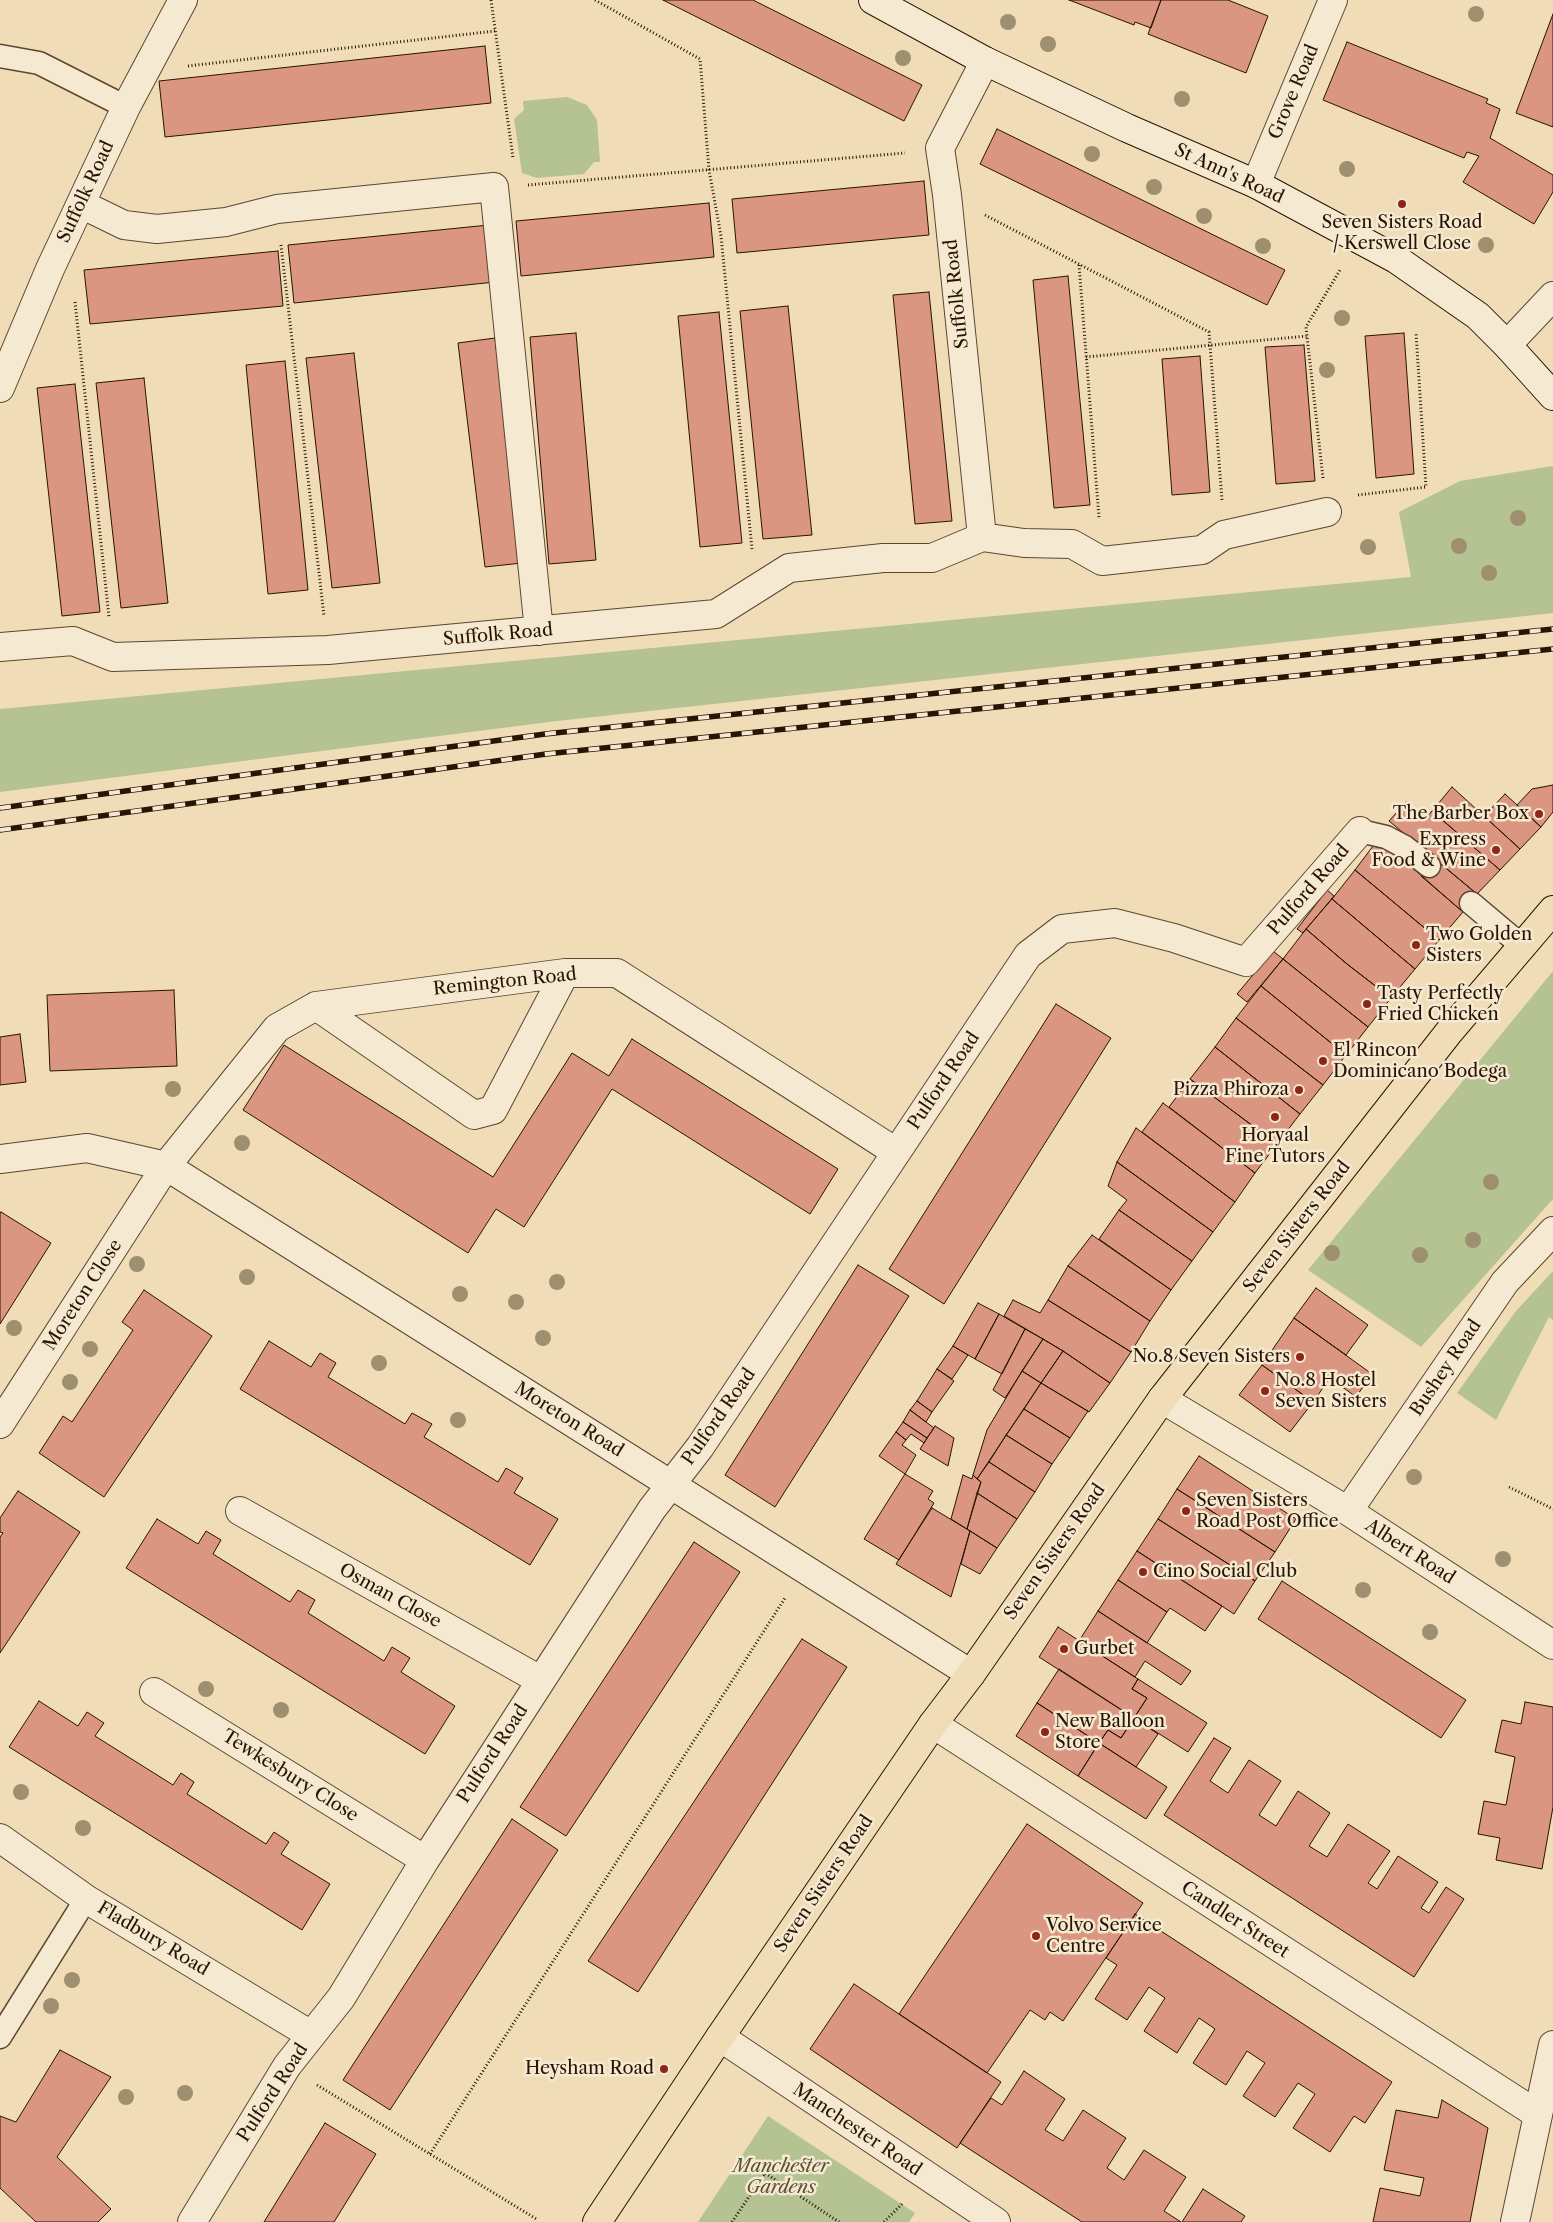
<!DOCTYPE html>
<html>
<head>
<meta charset="utf-8">
<style>
  body { margin:0 }
  canvas { display:block; background:#f0ddb8 }
</style>
</head>
<body>
<canvas width="1553" height="2222"></canvas>
<script>
const ctx = document.querySelector('canvas').getContext('2d');
ctx.lineJoin = 'round';
function fill(path, color) { ctx.fillStyle = color; ctx.fill(path, 'evenodd'); }
const toPath = rows => new Path2D(rows.map(r => 'M' + r).join(''));
function trace(path, color, width, dash) { ctx.strokeStyle = color; ctx.lineWidth = width; ctx.lineCap = dash ? 'butt' : 'round'; ctx.setLineDash(dash || []); ctx.stroke(path); }
function label(font, color, halo, rows, align = 'center') {
  ctx.font = font + ' "Libre Caslon Text",serif'; ctx.lineWidth = 5; ctx.setLineDash([]); ctx.textBaseline = 'middle'; ctx.strokeStyle = halo; ctx.fillStyle = color; for (const [text, x, y, turn = 0] of rows) {
    ctx.save(); ctx.translate(x, y); ctx.rotate((+turn || 0) * Math.PI / 180); ctx.textAlign = isNaN(turn) ? turn : align; if (halo) ctx.strokeText(text, 0, 0); ctx.fillText(text, 0, 0); ctx.restore();
  }
}
fill(toPath([
  [567,97,587,105,597,120,600,162,594,162,584,174,537,178,522,173,514,119,524,110,523,101],
  [1553,466,1553,613,557,721,0,792,0,709,1411,577,1399,512,1460,481],
  [1553,971,1553,1199,1421,1347,1308,1270],
  [1553,1271,1553,1320,1549,1317,1496,1420,1457,1393,1516,1311],
  [768,2116,915,2213,909,2222,698,2222]
]), '#b5c292');
const building = toPath([
  [663,0,753,0,922,85,904,121,663,0],
  [1069,0,1161,0,1151,28,1135,22,1134,25,1069,0],
  [1161,0,1228,0,1268,16,1246,73,1148,34,1161,0],
  [1553,14,1553,127,1516,113,1553,14],
  [1347,42,1488,99,1486,103,1500,109,1490,138,1553,175,1553,192,1534,224,1463,182,1479,156,1467,152,1464,158,1323,100,1347,42],
  [485,46,491,103,165,137,159,81,485,46],
  [997,129,1285,270,1267,305,980,164,997,129],
  [924,181,929,235,737,253,732,199,924,181],
  [709,203,714,257,521,276,516,221,709,203],
  [489,225,495,282,294,303,288,245,489,225],
  [278,251,283,306,90,324,84,270,278,251],
  [1068,276,1090,505,1054,508,1033,280,1068,276],
  [929,292,952,521,915,524,893,295,929,292],
  [788,306,812,535,763,539,740,311,788,306],
  [719,312,742,543,700,547,678,316,719,312],
  [576,333,596,560,549,564,530,337,576,333],
  [1404,333,1414,474,1376,478,1365,336,1404,333],
  [495,338,522,563,485,567,458,343,495,338],
  [1304,345,1315,481,1276,484,1265,347,1304,345],
  [354,353,380,583,332,588,306,358,354,353],
  [1200,356,1210,492,1172,495,1162,359,1200,356],
  [285,361,308,590,268,594,246,365,285,361],
  [144,378,168,603,121,608,96,383,144,378],
  [75,384,100,612,62,616,37,388,75,384],
  [1553,785,1553,812,1541,827,1517,805,1532,789,1553,785],
  [1452,787,1520,849,1500,870,1432,811,1452,787],
  [1505,794,1541,827,1520,849,1484,816,1505,794],
  [1406,802,1425,819,1432,811,1500,870,1477,894,1389,821,1406,802],
  [1373,846,1392,850,1463,912,1439,940,1355,870,1373,846],
  [1435,859,1477,894,1463,912,1421,876,1435,859],
  [1355,870,1439,940,1415,969,1332,899,1355,870],
  [1327,890,1334,896,1303,933,1297,929,1327,890],
  [1332,899,1415,969,1391,998,1347,964,1306,929,1332,899],
  [1306,929,1347,964,1391,998,1368,1027,1283,959,1306,929],
  [1273,951,1283,959,1247,1002,1237,994,1273,951],
  [1283,959,1368,1027,1346,1055,1261,986,1283,959],
  [1261,986,1346,1055,1323,1085,1236,1018,1261,986],
  [174,990,177,1066,50,1071,47,995,174,990],
  [1056,1004,1111,1038,944,1304,889,1269,1056,1004],
  [1236,1018,1323,1085,1300,1114,1215,1047,1236,1018],
  [20,1034,26,1082,0,1085,0,1037,20,1034],
  [632,1039,838,1169,810,1214,612,1089,524,1227,496,1209,468,1253,243,1110,284,1045,493,1177,572,1053,609,1076,632,1039],
  [1215,1047,1300,1114,1277,1144,1190,1079,1215,1047],
  [1190,1079,1277,1144,1255,1173,1169,1107,1190,1079],
  [1163,1103,1255,1173,1235,1202,1142,1132,1163,1103],
  [1136,1128,1235,1202,1213,1232,1117,1162,1136,1128],
  [1117,1162,1213,1232,1192,1261,1119,1210,1127,1200,1108,1186,1117,1162],
  [1119,1210,1192,1261,1171,1290,1099,1239,1119,1210],
  [1,1212,51,1243,0,1324,0,1213,1,1212],
  [1092,1235,1171,1290,1150,1321,1068,1266,1092,1235],
  [858,1265,909,1296,775,1507,725,1475,858,1265],
  [1068,1266,1150,1321,1131,1352,1048,1300,1068,1266],
  [1316,1288,1368,1325,1346,1355,1294,1318,1316,1288],
  [144,1290,212,1336,104,1497,39,1453,63,1416,72,1422,133,1330,122,1322,144,1290],
  [1013,1300,1040,1313,1048,1300,1131,1352,1110,1383,1063,1351,1004,1316,1013,1300],
  [978,1303,999,1314,975,1359,953,1346,978,1303],
  [999,1314,1025,1329,1002,1374,975,1359,999,1314],
  [1294,1318,1372,1374,1356,1397,1330,1378,1313,1402,1262,1365,1294,1318],
  [1025,1329,1043,1339,1005,1398,993,1390,1025,1329],
  [1043,1339,1063,1351,1041,1383,1022,1371,1043,1339],
  [269,1341,311,1367,320,1353,336,1363,328,1377,405,1424,412,1413,432,1424,424,1437,498,1482,506,1468,523,1478,514,1493,558,1519,530,1565,240,1389,269,1341],
  [953,1346,968,1355,952,1379,937,1369,953,1346],
  [1063,1351,1110,1383,1089,1412,1041,1383,1063,1351],
  [1262,1365,1313,1402,1290,1432,1239,1395,1262,1365],
  [937,1369,954,1381,932,1412,917,1401,937,1369],
  [1022,1371,1041,1383,977,1479,973,1475,987,1430,1022,1371],
  [1041,1383,1088,1411,1070,1438,1024,1409,1041,1383],
  [917,1401,932,1412,926,1422,910,1410,917,1401],
  [1024,1409,1070,1438,1052,1464,1006,1435,1024,1409],
  [910,1410,934,1428,927,1438,903,1422,910,1410],
  [903,1422,927,1438,924,1443,911,1434,906,1440,896,1432,903,1422],
  [935,1426,954,1438,948,1466,920,1449,935,1426],
  [896,1432,906,1440,902,1445,916,1455,905,1474,879,1456,896,1432],
  [1006,1435,1052,1464,1035,1492,989,1462,1006,1435],
  [1199,1456,1296,1519,1275,1552,1177,1489,1199,1456],
  [989,1462,1035,1492,1017,1519,977,1493,981,1482,977,1479,989,1462],
  [905,1474,933,1491,928,1499,934,1503,899,1560,864,1539,905,1474],
  [963,1475,972,1479,973,1475,981,1482,967,1529,951,1519,963,1475],
  [1177,1489,1275,1552,1255,1581,1158,1519,1177,1489],
  [18,1491,80,1532,0,1653,0,1537,3,1533,0,1532,0,1518,18,1491],
  [977,1493,1017,1519,997,1548,967,1529,977,1493],
  [932,1508,970,1531,951,1597,896,1564,932,1508],
  [157,1519,198,1544,206,1531,221,1540,213,1554,290,1602,298,1590,315,1600,308,1613,384,1661,392,1647,410,1658,401,1672,455,1706,425,1754,126,1568,157,1519],
  [1158,1519,1255,1581,1234,1614,1137,1551,1158,1519],
  [970,1531,997,1548,980,1574,961,1564,970,1531],
  [694,1542,740,1572,566,1836,520,1807,694,1542],
  [1137,1551,1222,1606,1205,1631,1170,1608,1167,1612,1118,1580,1137,1551],
  [1118,1580,1167,1612,1147,1643,1098,1611,1118,1580],
  [1282,1581,1466,1700,1441,1738,1258,1619,1282,1581],
  [1098,1611,1191,1671,1181,1685,1145,1661,1135,1677,1079,1641,1098,1611],
  [1058,1627,1138,1679,1132,1689,1147,1698,1134,1718,1039,1657,1058,1627],
  [802,1639,847,1667,638,1992,588,1961,802,1639],
  [1059,1669,1134,1718,1121,1738,1108,1730,1099,1743,1037,1703,1059,1669],
  [1138,1679,1207,1723,1188,1752,1134,1718,1147,1698,1132,1689,1138,1679],
  [39,1701,78,1726,87,1712,104,1723,95,1736,173,1785,181,1773,194,1782,187,1794,266,1844,274,1832,289,1842,281,1854,330,1884,302,1930,9,1747,39,1701],
  [1525,1702,1553,1707,1553,1807,1542,1869,1496,1860,1500,1838,1478,1834,1484,1801,1506,1805,1515,1757,1495,1752,1502,1720,1521,1724,1525,1702],
  [1037,1703,1099,1743,1078,1776,1016,1736,1037,1703],
  [1134,1718,1158,1734,1136,1767,1099,1743,1108,1730,1121,1738,1134,1718],
  [1214,1738,1231,1748,1210,1781,1228,1793,1249,1760,1281,1781,1259,1815,1276,1826,1298,1791,1330,1813,1309,1846,1327,1857,1348,1824,1390,1851,1368,1883,1377,1889,1398,1856,1438,1882,1421,1908,1429,1913,1446,1887,1464,1899,1414,1977,1164,1815,1214,1738],
  [1099,1743,1167,1787,1146,1819,1078,1776,1099,1743],
  [512,1819,558,1850,390,2110,343,2080,512,1819],
  [1027,1824,1143,1903,1063,2021,1050,2012,1045,2020,1030,2010,987,2073,899,2014,1027,1824],
  [1135,1914,1392,2082,1365,2123,1354,2116,1330,2152,1293,2128,1315,2094,1298,2083,1275,2117,1243,2096,1265,2063,1247,2051,1226,2085,1193,2063,1215,2029,1199,2018,1177,2053,1144,2031,1165,1998,1149,1987,1127,2020,1095,1999,1117,1965,1106,1958,1135,1914],
  [854,1984,1001,2082,957,2148,810,2049,854,1984],
  [60,2050,111,2077,57,2157,111,2209,98,2222,36,2222,0,2188,0,2116,16,2122,60,2050],
  [1024,2071,1065,2099,1045,2130,1063,2141,1083,2110,1126,2138,1107,2168,1124,2180,1144,2150,1186,2177,1164,2211,1181,2222,1082,2222,960,2143,991,2098,1002,2105,1024,2071],
  [1442,2100,1488,2128,1470,2222,1373,2222,1380,2188,1420,2196,1424,2178,1384,2170,1396,2110,1438,2118,1442,2100],
  [325,2123,376,2154,334,2222,264,2222,325,2123],
  [1203,2189,1245,2216,1241,2222,1182,2222,1203,2189]
]);
fill(building, '#db9681');
trace(building, '#291302', 1);
const service = toPath([
  [0,56,39,63,126,107],
  [1360,831,1386,837,1405,847,1429,866],
  [1471,903,1522,946],
  [0,2037,86,1899]
]);
const minor = toPath([
  [1256,184,1333,0],
  [81,204,124,225,157,229,226,222,277,209,494,187,539,631],
  [1507,345,1553,296],
  [0,388,50,269,126,107,183,0],
  [982,537,947,195,940,148,985,61],
  [0,647,73,641,113,657,328,650,716,614,789,568,883,558,932,558,982,537,1024,543,1072,544,1102,561,1202,550,1224,535,1327,512],
  [316,1006,474,1115,493,1110,565,973],
  [0,1159,87,1148,166,1166,971,1674],
  [1162,1399,1348,1511,1553,1645],
  [0,1424,166,1166,277,1028,316,1006,565,973,617,973,896,1152],
  [240,1511,540,1680],
  [1348,1511,1505,1282,1553,1231],
  [154,1692,425,1860],
  [933,1724,1537,2114],
  [0,1838,86,1899,311,2035],
  [720,2037,996,2222],
  [192,2222,287,2066,341,1998,425,1860,652,1509,700,1447,1028,955,1062,929,1115,923,1174,938,1246,962,1360,831],
  [1515,2222,1553,2045]
]);
const secondary = toPath([
  [873,0,985,61,1127,128,1256,184,1396,259,1478,316,1507,345,1553,396]
]);
const trunk = toPath([
  [597,2222,720,2037,933,1724,971,1674,1162,1399,1449,1032,1553,910]
]);
trace(service, '#5b4630', 25);
trace(minor, '#5b4630', 30);
trace(secondary, '#291302', 30);
trace(trunk, '#291302', 30);
trace(toPath([
  [491,0,513,158],
  [595,0,700,59,709,170,721,236,752,549],
  [188,66,495,31],
  [528,185,905,153],
  [985,215,1209,332,1222,500],
  [281,245,324,616],
  [1079,265,1099,518],
  [75,302,109,617],
  [1086,357,1307,336],
  [1323,478,1306,327,1340,270],
  [1358,495,1426,487,1416,333],
  [1509,1487,1553,1509],
  [317,2085,538,2220],
  [430,2154,785,1598],
  [732,2222,765,2173,839,2222],
  [884,2222,903,2203]
]), '#291302', 3, [1, 2.5]);
trace(service, '#f5e9d1', 22);
trace(minor, '#f5e9d1', 28);
trace(secondary, '#f5e9d1', 28);
trace(trunk, '#f0ddb8', 28);
const rail = toPath([
  [0,808,545,734,1553,629],
  [0,830,546,754,1553,649]
]);
trace(rail, '#291302', 5.5);
trace(rail, '#f5e9d1', 4, [11]);
ctx.fillStyle = '#9e8f6f';
for (const [x, y] of [
  [1476,14],
  [1008,22],
  [1048,44],
  [903,58],
  [1182,99],
  [1092,154],
  [1347,169],
  [1154,187],
  [1204,216],
  [1486,245],
  [1263,246],
  [1342,318],
  [1327,370],
  [1518,518],
  [1459,546],
  [1368,547],
  [1489,573],
  [173,1089],
  [242,1143],
  [1491,1182],
  [1473,1240],
  [1332,1253],
  [1420,1255],
  [137,1264],
  [247,1277],
  [557,1282],
  [460,1294],
  [516,1302],
  [14,1328],
  [543,1338],
  [90,1349],
  [379,1363],
  [70,1382],
  [458,1420],
  [1414,1477],
  [1503,1559],
  [1363,1590],
  [1430,1632],
  [206,1689],
  [281,1710],
  [21,1792],
  [83,1828],
  [72,1980],
  [51,2006],
  [185,2093],
  [126,2097]
]) { ctx.beginPath(); ctx.arc(x, y, 8, 0, 2 * Math.PI); ctx.fill(); }
for (const [x, y, r, color] of [
  [1402,204,5,"#8f2418"],
  [1539,814,5,"#8f2418"],
  [1496,850,5,"#8f2418"],
  [1416,945,5,"#8f2418"],
  [1367,1004,5,"#8f2418"],
  [1323,1061,5,"#8f2418"],
  [1299,1090,5,"#8f2418"],
  [1275,1117,5,"#8f2418"],
  [1300,1357,5,"#8f2418"],
  [1265,1391,5,"#8f2418"],
  [1186,1511,5,"#8f2418"],
  [1143,1572,5,"#8f2418"],
  [1064,1649,5,"#8f2418"],
  [1045,1732,5,"#8f2418"],
  [1036,1936,5,"#8f2418"],
  [664,2069,5,"#8f2418"]
]) { const dot = new Path2D(); dot.arc(x, y, r, 0, 2 * Math.PI); ctx.fillStyle = color; ctx.fill(dot); trace(dot, '#f5e9d1', 2); }
label('18px', '#291302', '#f5e9d1', [
  ["Grove Road",1294,92,-67],
  ["St Ann's Road",1229,174,25],
  ["Suffolk Road",86,192,-65],
  ["Suffolk Road",957,294,-96],
  ["Suffolk Road",498,635,-5],
  ["Pulford Road",1309,890,-49],
  ["Remington Road",505,982,-6],
  ["Pulford Road",944,1081,-56],
  ["Seven Sisters Road",1297,1227,-52],
  ["Moreton Close",83,1295,-57],
  ["Bushey Road",1446,1368,-56],
  ["Pulford Road",719,1417,-55],
  ["Moreton Road",569,1420,32],
  ["Seven Sisters Road",1055,1552,-55],
  ["Albert Road",1410,1552,33],
  ["Osman Close",390,1596,29],
  ["Pulford Road",493,1754,-57],
  ["Tewkesbury Close",290,1776,32],
  ["Seven Sisters Road",824,1884,-56],
  ["Candler Street",1235,1920,33],
  ["Fladbury Road",153,1939,31],
  ["Pulford Road",273,2093,-57],
  ["Manchester Road",857,2130,34]
]);
label('18px', '#291302', '#f5e9d1', [
  ["Seven Sisters Road",1402,223,"center"],
  ["/ Kerswell Close",1402,244,"center"],
  ["The Barber Box",1529,814,"right"],
  ["Express",1486,840,"right"],
  ["Food & Wine",1486,861,"right"],
  ["Two Golden",1426,935],
  ["Sisters",1426,956],
  ["Tasty Perfectly",1377,994],
  ["Fried Chicken",1377,1015],
  ["El Rincon",1333,1051],
  ["Dominicano Bodega",1333,1072],
  ["Pizza Phiroza",1289,1090,"right"],
  ["Horyaal",1275,1136,"center"],
  ["Fine Tutors",1275,1157,"center"],
  ["No.8 Seven Sisters",1290,1357,"right"],
  ["No.8 Hostel",1275,1381],
  ["Seven Sisters",1275,1402],
  ["Seven Sisters",1196,1501],
  ["Road Post Office",1196,1522],
  ["Cino Social Club",1153,1572],
  ["Gurbet",1074,1649],
  ["New Balloon",1055,1722],
  ["Store",1055,1743],
  ["Volvo Service",1046,1926],
  ["Centre",1046,1947],
  ["Heysham Road",654,2069,"right"]
], 'left');
label('italic 18px', '#5a5034', '#f5e9d1', [
  ["Manchester",781,2167],
  ["Gardens",781,2188]
]);
</script>
</body>
</html>
